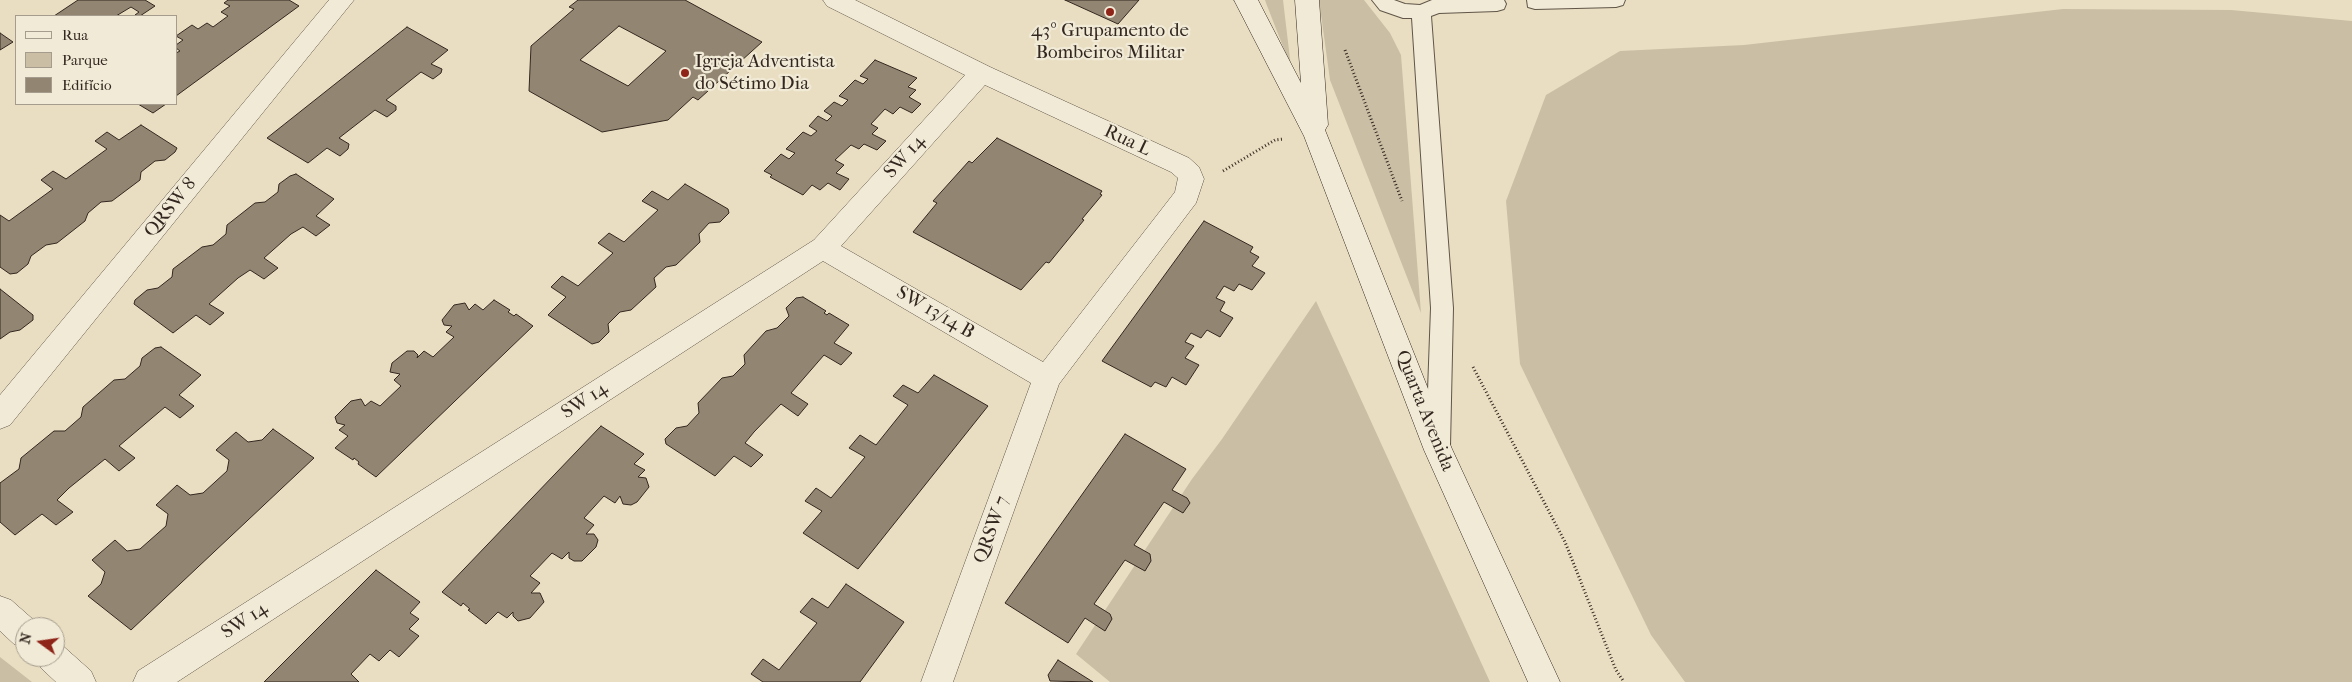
<!DOCTYPE html>
<html>
<head>
<meta charset="utf-8">
<style>
  body { margin:0 }
  #map { position:relative; width:2352px; height:682px; overflow:hidden; background:#e9dec1; font-family:"IM FELL French Canon",serif }
  canvas { display:block }
  .legend { position:absolute; left:15px; top:15px; width:162px; height:90px; box-sizing:border-box; background:#f1ead7; border:1px solid #a59c8d; margin:0; padding:6px 9px; list-style:none; font-size:15px; color:#33271f }
  .legend li { display:flex; align-items:center; gap:10px; height:25px }
  .legend b { width:25px; border:1px solid #a59c8d }
  .north { position:absolute; left:15px; top:617px; width:50px; height:50px; box-sizing:border-box; background:#f1ead7; border:1px solid #a59c8d; border-radius:50%; rotate:284deg; font-size:14px; font-weight:700; line-height:20px; text-align:center; color:#33271f }
  .north::after { content:''; display:block; margin:auto; width:18px; height:22px; background:#8f2418; clip-path:polygon(50% 0,100% 100%,50% 72%,0 100%) }
</style>
</head>
<body>
<div id="map">
<canvas width="2352" height="682"></canvas>
<ul class="legend">
<li><b style="height:6px;background:#f1ead7"></b>Rua</li>
<li><b style="height:14px;background:#cabfa5"></b>Parque</li>
<li><b style="height:14px;background:#928673"></b>Edifício</li>
</ul>
<div class="north">N</div>
</div>
<script>
const ctx = document.querySelector('canvas').getContext('2d');
ctx.lineJoin = 'round';
function fill(path, color) { ctx.fillStyle = color; ctx.fill(path, 'evenodd'); }
const toPath = rows => new Path2D(rows.map(r => 'M' + r).join(''));
function trace(path, color, width, dash) { ctx.strokeStyle = color; ctx.lineWidth = width; ctx.lineCap = dash ? 'butt' : 'round'; ctx.setLineDash(dash || []); ctx.stroke(path); }
function label(font, color, halo, rows, align = 'center') {
  ctx.font = font + ' "IM FELL French Canon",serif'; ctx.lineWidth = 4.5; ctx.setLineDash([]); ctx.textBaseline = 'middle'; ctx.strokeStyle = halo; ctx.fillStyle = color; for (const [text, x, y, turn = 0] of rows) {
    ctx.save(); ctx.translate(x, y); ctx.rotate((+turn || 0) * Math.PI / 180); ctx.textAlign = isNaN(turn) ? turn : align; if (halo) ctx.strokeText(text, 0, 0); ctx.fillText(text, 0, 0); ctx.restore();
  }
}
fill(toPath([
  [1265,0,1283,0,1291,67,1266,3],
  [1319,0,1364,0,1390,33,1401,55,1421,313,1330,80],
  [2063,9,2231,10,2352,21,2352,682,1685,682,1651,635,1520,364,1506,201,1546,95,1620,51,1744,45],
  [1316,301,1490,682,1110,682,1076,654,1192,479,1222,439],
  [0,657,32,682,0,682]
]), '#cabfa5');
const building = toPath([
  [78,0,145,0,155,6,140,16,135,15,139,12,131,7,116,16,54,16,78,0],
  [228,0,289,0,299,6,176,96,176,53,180,51,176,48,176,45,183,40,176,36,192,25,198,29,207,23,213,27,228,16,221,12,230,6,224,3,228,0],
  [578,0,685,0,762,42,698,100,693,97,668,120,602,132,529,91,531,46,574,9,569,7,578,0],
  [619,26,666,51,628,86,580,60,619,26],
  [1065,0,1139,0,1118,24,1065,0],
  [407,27,448,50,431,64,442,69,441,73,433,79,421,72,386,100,396,106,396,110,387,117,375,110,339,138,349,144,348,149,340,156,327,148,308,163,267,138,407,27],
  [0,33,13,42,0,50,0,33],
  [875,60,917,78,908,87,916,90,909,97,921,104,912,113,900,107,893,114,885,109,871,124,878,128,872,134,886,141,877,150,864,144,859,149,851,145,835,160,844,165,836,173,849,179,840,190,828,183,820,190,812,185,803,195,770,177,772,175,764,171,781,154,789,159,795,153,786,149,803,132,811,136,817,131,809,126,818,116,827,121,832,116,824,111,834,102,842,106,848,100,839,96,855,80,863,84,868,79,860,76,875,60],
  [138,104,166,104,153,113,138,104],
  [141,125,177,148,175,152,165,160,155,161,141,172,140,180,112,201,101,202,88,213,85,221,57,243,46,245,31,256,28,264,17,273,10,274,0,267,0,215,9,221,53,189,41,180,53,171,66,179,107,149,95,141,107,132,119,140,141,125],
  [997,138,1102,191,1100,194,1102,195,1082,219,1084,220,1049,263,1046,262,1021,290,913,232,937,203,933,201,969,161,972,163,997,138],
  [296,174,334,199,316,216,330,225,316,236,303,227,291,234,264,258,278,268,264,279,250,270,238,278,209,304,224,313,210,325,196,315,173,333,134,304,135,300,147,290,158,288,172,277,173,269,202,247,213,245,226,234,227,225,255,203,265,202,278,192,279,184,290,176,296,174],
  [685,184,728,209,729,213,720,222,709,223,699,234,700,242,676,265,666,267,654,278,656,287,631,310,620,312,608,324,609,332,599,342,592,344,548,315,566,297,551,287,562,276,578,286,613,253,598,243,609,233,624,242,658,210,642,201,652,191,668,200,685,184],
  [1204,221,1253,247,1250,252,1259,257,1252,266,1265,273,1252,290,1239,284,1234,291,1224,286,1216,298,1225,302,1220,311,1233,318,1220,337,1207,330,1201,338,1191,333,1185,342,1194,346,1185,358,1199,365,1186,385,1172,377,1166,387,1155,382,1151,387,1102,361,1204,221],
  [0,289,33,315,33,320,20,330,10,332,0,339,0,289],
  [803,297,826,311,824,313,827,315,829,313,849,325,834,343,852,353,841,365,824,355,791,393,808,404,798,416,781,404,754,432,745,443,763,455,751,467,734,456,715,476,666,444,665,439,676,428,687,426,699,413,698,403,722,378,733,376,745,364,744,355,766,331,777,328,789,316,786,308,796,298,803,297],
  [494,300,510,310,508,312,514,316,516,314,533,326,376,477,358,464,359,462,354,458,353,460,335,448,348,436,339,430,345,425,337,423,335,417,351,401,361,399,365,406,371,401,380,406,401,386,394,380,400,374,390,372,392,363,407,351,414,351,418,355,417,358,424,351,433,357,454,337,446,332,452,326,444,325,442,320,454,305,465,303,469,310,475,304,483,310,494,300],
  [161,347,201,375,179,395,194,406,180,418,165,407,119,446,135,458,119,471,105,459,69,488,57,500,73,512,56,525,42,514,15,535,0,522,0,483,19,469,21,458,54,431,65,431,81,417,83,407,114,380,125,379,140,366,142,358,155,348,161,347],
  [934,375,988,406,858,569,803,533,822,511,805,501,816,488,831,498,865,457,849,448,860,435,876,445,908,405,893,396,903,385,918,393,934,375],
  [601,426,644,454,634,464,645,470,638,477,646,478,649,487,637,502,631,505,623,504,620,496,615,503,604,496,584,518,594,525,586,534,594,534,598,540,596,547,582,561,574,561,569,558,569,552,562,559,552,553,530,576,540,583,531,593,540,593,544,602,530,618,518,621,513,616,513,612,507,618,498,612,486,624,468,610,470,609,463,603,461,606,442,592,601,426],
  [273,429,314,458,131,630,88,596,101,584,105,572,92,560,115,540,127,551,140,549,166,526,168,514,156,505,177,485,190,495,203,493,227,471,229,460,216,450,236,432,248,442,262,440,273,429],
  [1125,434,1186,469,1172,490,1187,498,1190,503,1183,513,1164,502,1134,545,1150,554,1151,561,1145,571,1125,560,1094,604,1110,614,1112,619,1105,631,1085,618,1068,643,1005,603,1125,434],
  [376,570,420,602,410,613,419,619,409,629,419,636,399,657,390,650,379,661,370,654,351,674,359,682,264,682,376,570],
  [846,584,904,622,860,682,763,682,751,674,763,659,779,670,817,623,800,612,812,598,828,608,846,584],
  [1058,660,1093,682,1050,681,1048,675,1058,660]
]);
fill(building, '#928673');
trace(building, '#33271f', 1);
const lane = toPath([
  [1372,0,1394,0,1405,4,1420,5,1432,0,1504,0,1506,4,1504,9,1497,11,1439,13,1431,16,1453,308,1450,446,1446,454,1438,457,1430,454,1426,446,1431,308,1412,18,1403,18,1380,10,1372,0],
  [1527,0,1625,0,1623,5,1616,7,1535,9,1528,7,1527,0]
]);
const street = toPath([
  [329,0,354,0,10,425,0,429,0,395,329,0],
  [823,0,855,0,990,67,1189,158,1199,167,1204,179,1196,203,1059,384,953,682,921,682,1031,383,823,261,177,682,133,682,138,671,814,240,965,75,827,6,823,0],
  [985,85,1171,172,1178,178,1175,192,1043,362,841,246,985,85],
  [0,596,11,600,36,622,38,627,25,627,25,648,14,644,0,631,0,596],
  [55,643,63,646,91,671,96,682,56,682,41,668,36,657,55,657,55,643]
]);
const secondary = toPath([
  [1234,0,1258,0,1301,83,1295,0,1319,0,1328,125,1325,130,1452,449,1560,682,1528,682,1424,450,1304,136,1234,0]
]);
trace(lane, '#605548', 2);
trace(street, '#605548', 1);
trace(secondary, '#33271f', 1);
trace(toPath([
  [1345,50,1402,201],
  [1223,171,1275,140,1283,139],
  [1473,367,1565,542,1616,670,1624,682]
]), '#33271f', 3, [1, 2.5]);
fill(lane, '#f1ead7');
fill(street, '#f1ead7');
fill(secondary, '#f1ead7');
for (const [x, y, r, color] of [
  [1110,12,5,"#8f2418"],
  [685,73,5,"#8f2418"]
]) { const dot = new Path2D(); dot.arc(x, y, r, 0, 2 * Math.PI); ctx.fillStyle = color; ctx.fill(dot); trace(dot, '#f1ead7', 2); }
label('19px', '#33271f', '#f1ead7', [
  ["43º Grupamento de",1110,31],
  ["Bombeiros Militar",1110,53],
  ["Igreja Adventista",695,62,"left"],
  ["do Sétimo Dia",695,84,"left"]
]);
label('19px', '#33271f', '#f1ead7', [
  ["Rua L",1127,141,25],
  ["SW 14",905,157,-48],
  ["QRSW 8",171,208,-51],
  ["SW 13/14 B",935,313,30],
  ["SW 14",585,401,-33],
  ["Quarta Avenida",1424,411,68],
  ["QRSW 7",992,530,-70],
  ["SW 14",245,621,-33]
]);
</script>
</body>
</html>
